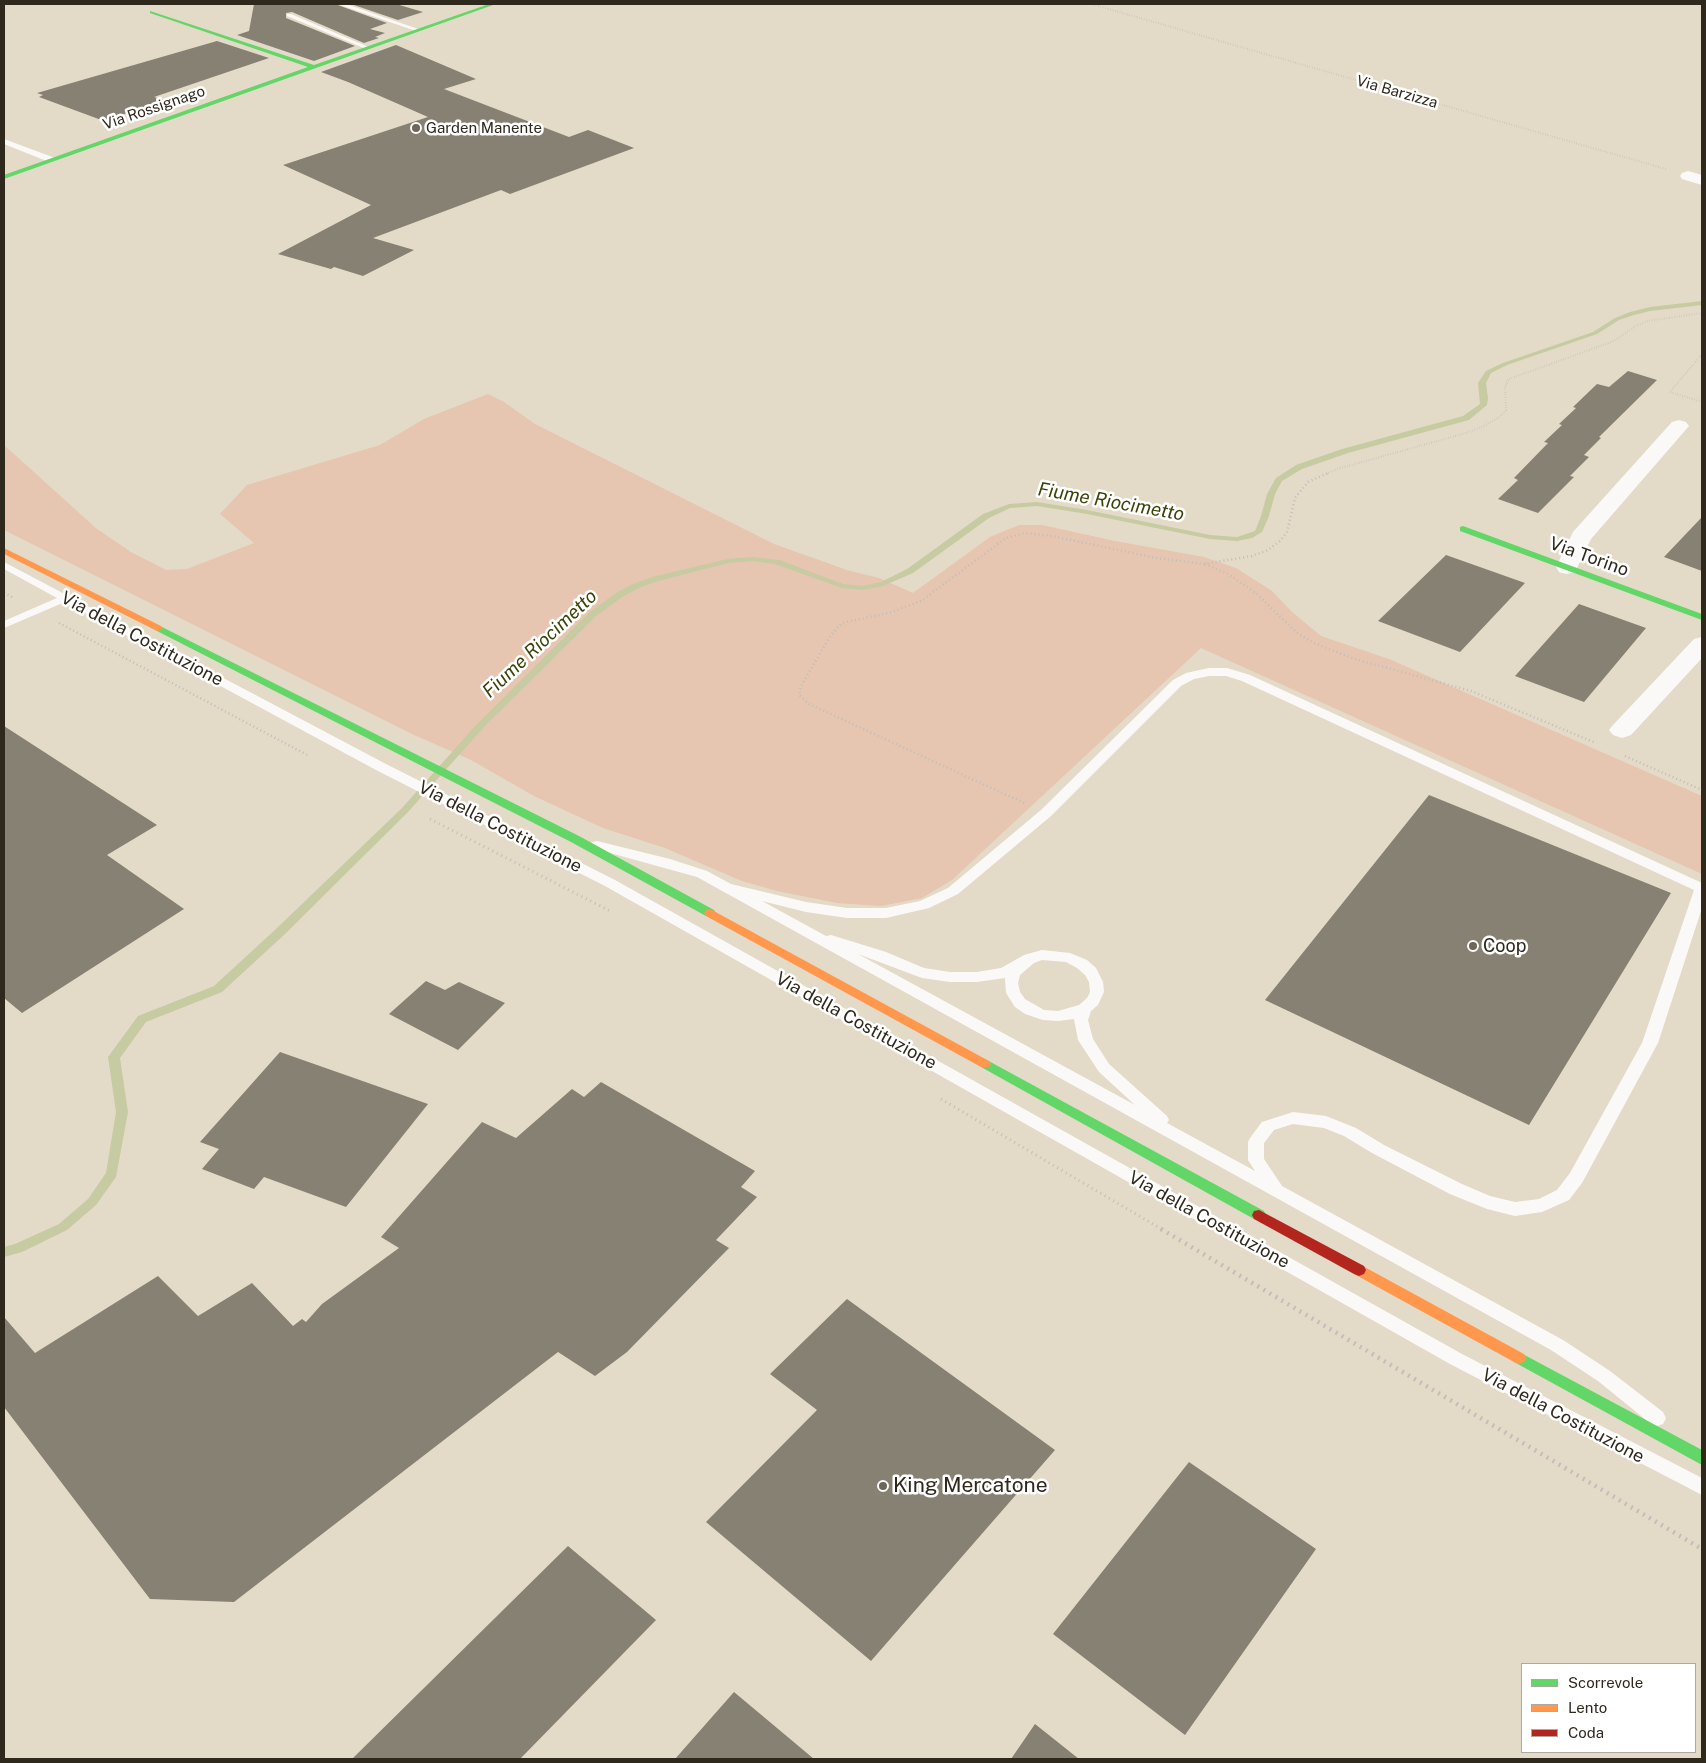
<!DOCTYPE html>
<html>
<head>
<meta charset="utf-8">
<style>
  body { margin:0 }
  #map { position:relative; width:1706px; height:1763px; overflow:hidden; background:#e4dac8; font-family:"Public Sans",sans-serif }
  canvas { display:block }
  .frame { position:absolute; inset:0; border:5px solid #2f281c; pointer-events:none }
  .legend { position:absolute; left:1521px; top:1663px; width:175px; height:90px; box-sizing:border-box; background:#fff; border:1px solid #aca9a4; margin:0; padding:6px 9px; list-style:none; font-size:15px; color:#2f281c }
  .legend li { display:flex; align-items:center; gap:10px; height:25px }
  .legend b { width:25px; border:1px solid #aca9a4 }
</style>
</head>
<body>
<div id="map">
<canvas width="1706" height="1763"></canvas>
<div class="frame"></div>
<ul class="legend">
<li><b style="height:6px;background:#63d668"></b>Scorrevole</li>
<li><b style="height:6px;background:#ff974d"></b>Lento</li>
<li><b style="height:6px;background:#b3261e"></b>Coda</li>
</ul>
</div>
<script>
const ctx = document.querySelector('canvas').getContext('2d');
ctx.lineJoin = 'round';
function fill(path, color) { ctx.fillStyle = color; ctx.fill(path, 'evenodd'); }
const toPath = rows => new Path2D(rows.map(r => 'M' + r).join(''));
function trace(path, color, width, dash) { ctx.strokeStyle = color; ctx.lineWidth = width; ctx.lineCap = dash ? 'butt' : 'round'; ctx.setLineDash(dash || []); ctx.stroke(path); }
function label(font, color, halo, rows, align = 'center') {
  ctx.font = font + ' "Public Sans",sans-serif'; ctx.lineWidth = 5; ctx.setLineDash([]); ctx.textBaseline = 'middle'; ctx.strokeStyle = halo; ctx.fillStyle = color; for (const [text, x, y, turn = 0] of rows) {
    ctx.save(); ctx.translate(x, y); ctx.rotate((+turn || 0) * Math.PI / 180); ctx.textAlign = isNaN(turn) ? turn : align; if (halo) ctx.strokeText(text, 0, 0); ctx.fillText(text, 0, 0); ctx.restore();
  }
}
fill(toPath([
  [488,394,504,402,535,424,774,544,847,570,879,578,913,593,990,537,1019,525,1042,525,1115,541,1204,557,1236,568,1272,591,1292,612,1321,636,1389,659,1702,796,1702,874,1201,648,952,880,922,898,881,906,837,903,777,891,742,881,665,848,603,828,534,796,471,760,412,734,4,530,4,445,97,529,131,552,166,570,187,569,254,543,220,514,247,485,380,445,424,419]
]), '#e6c5b1');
fill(toPath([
  [1702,301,1702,305,1650,311,1634,315,1619,320,1597,334,1507,365,1491,373,1486,383,1488,398,1487,405,1469,420,1348,453,1302,469,1282,481,1275,494,1269,516,1262,532,1252,538,1237,541,1210,539,1087,514,1037,506,1010,508,989,518,913,573,883,586,863,590,842,588,775,564,753,561,728,563,658,581,639,588,622,597,596,616,484,727,408,812,285,934,222,992,146,1022,120,1058,128,1112,116,1177,96,1205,67,1230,22,1252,4,1257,4,1247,15,1244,59,1224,88,1199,106,1173,116,1112,108,1057,138,1016,214,986,277,928,402,808,478,723,590,612,616,593,633,584,652,577,728,559,753,557,779,560,843,584,863,586,881,582,907,569,983,514,1009,504,1037,502,1087,510,1210,535,1237,537,1255,531,1261,516,1267,494,1276,478,1296,465,1342,449,1463,416,1480,404,1478,383,1486,371,1503,363,1593,332,1615,318,1630,312,1650,307,1702,301]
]), '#c6cba2');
fill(toPath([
  [254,4,335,4,387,23,370,29,385,33,375,37,379,38,364,43,292,12,286,13,286,18,355,46,314,61,237,35,249,31],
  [351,4,396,4,423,12,398,20],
  [217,41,269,58,154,97,165,100,104,121,39,97,43,95,37,93],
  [396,45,476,79,444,89,569,137,588,130,634,148,510,194,501,190,373,238,414,250,363,276,334,267,331,269,278,254,371,205,283,165,428,117,348,82,321,72],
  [1628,371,1657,380,1599,437,1601,438,1584,455,1589,457,1570,476,1574,477,1538,513,1498,499,1518,480,1514,478,1548,443,1544,442,1562,425,1559,424,1576,408,1573,407,1597,384,1609,387],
  [1702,517,1702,571,1664,557],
  [1446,555,1525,583,1460,652,1378,621],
  [1579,604,1646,628,1584,702,1515,676],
  [4,726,157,825,107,855,184,909,22,1013,4,998],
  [1429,795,1671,893,1529,1125,1265,1000],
  [426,981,445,990,459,982,505,1003,458,1050,389,1014],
  [280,1052,428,1104,346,1207,264,1177,254,1189,202,1169,219,1149,200,1142],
  [601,1082,755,1171,741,1187,757,1197,716,1240,729,1248,627,1352,595,1376,558,1352,234,1602,150,1599,4,1407,4,1317,35,1353,158,1276,198,1316,252,1283,293,1326,302,1319,306,1322,322,1304,399,1248,381,1237,482,1122,516,1138,572,1089,584,1097],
  [847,1299,1055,1450,871,1661,706,1522,817,1410,770,1374],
  [1189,1462,1316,1549,1185,1735,1053,1634],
  [568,1546,656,1620,520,1759,352,1759],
  [734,1692,814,1759,675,1759],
  [1035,1724,1079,1759,1011,1759]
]), '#868173');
trace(toPath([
  [1091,4,1666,169],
  [1702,354,1670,392,1702,402],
  [1326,474,1337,469,1466,433,1484,426,1498,418,1506,410,1505,387,1509,379,1614,341,1636,326,1648,321,1702,313]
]), '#c2beb8', 2, [0.5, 2]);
trace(toPath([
  [1205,564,1228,574,1257,594,1296,632,1314,643,1355,659,1471,691,1596,743],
  [4,593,14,598],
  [59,623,309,756],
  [1625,756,1702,790],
  [1024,803,809,704,799,695,801,686,831,635,842,623,892,612,921,601,1006,538,1025,533,1052,536,1156,558,1204,564,1252,556,1268,550,1280,541,1287,532,1295,498,1308,482,1328,473]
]), '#c2beb8', 2.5, [1, 3]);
trace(toPath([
  [430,819,612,912],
  [941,1099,1163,1230]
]), '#c2beb8', 3, [1, 4]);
trace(toPath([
  [1161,1229,1702,1549]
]), '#c2beb8', 4.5, [2, 5]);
fill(toPath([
  [337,4,346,4,421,30,416,31,337,4],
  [287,14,291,14,371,48,366,49,287,16,287,14],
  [4,139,55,158,56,160,49,162,4,144,4,139],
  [4,562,386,764,615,880,1462,1354,1702,1478,1702,1495,1450,1364,605,886,376,770,65,602,4,628,4,621,57,598,4,569,4,562],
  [1209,668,1227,668,1250,675,1702,883,1702,908,1658,1043,1582,1183,1569,1200,1542,1212,1515,1216,1487,1209,1450,1194,1372,1153,1344,1136,1324,1128,1293,1124,1274,1130,1264,1143,1264,1159,1282,1186,1563,1340,1610,1371,1663,1412,1666,1418,1663,1424,1657,1426,1651,1424,1598,1381,1551,1350,697,877,592,848,590,845,592,842,597,841,670,859,707,871,731,884,806,902,847,908,886,908,920,901,948,888,1041,810,1173,680,1186,673,1209,668],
  [1209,676,1226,676,1242,681,1694,890,1642,1043,1570,1173,1557,1190,1539,1199,1515,1202,1490,1196,1462,1184,1384,1145,1356,1128,1326,1116,1293,1112,1262,1122,1250,1138,1248,1142,1248,1160,1255,1171,1167,1123,1169,1120,1167,1116,1109,1064,1093,1039,1088,1020,1091,1011,1098,1005,1104,992,1103,982,1096,968,1087,960,1070,953,1042,950,1024,955,1001,968,977,972,950,972,924,968,886,952,831,935,826,936,762,901,806,912,847,918,886,918,929,908,958,894,1051,816,1181,686,1194,679,1209,676],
  [858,954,922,978,950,982,977,982,1005,978,1006,993,1015,1007,1025,1014,1043,1020,1058,1021,1074,1019,1078,1040,1099,1072,1135,1105,858,954],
  [1042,960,1066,962,1077,968,1085,975,1089,982,1090,992,1087,998,1079,1005,1058,1011,1044,1010,1025,999,1020,992,1018,983,1020,975,1034,963,1042,960]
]), '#fbf9f7');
fill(toPath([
  [1688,171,1702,175,1702,185,1682,179,1680,176,1682,173,1688,171],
  [1679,420,1686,422,1689,426,1591,539,1575,572,1567,574,1559,572,1556,567,1573,532,1672,422,1679,420],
  [1702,637,1702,658,1631,735,1622,738,1613,735,1609,730,1613,725,1694,639,1702,637]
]), '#fbf9f7');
fill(toPath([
  [489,4,496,4,4,179,4,175,308,67,150,13,150,11,314,65,489,4],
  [1463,526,1702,614,1702,620,1460,531,1460,527,1463,526],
  [158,625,579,836,714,910,716,913,714,916,706,916,571,842,155,630,153,628,158,625],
  [985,1059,1264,1211,1266,1215,1264,1219,1259,1220,1254,1219,981,1067,979,1064,981,1061,985,1059],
  [1519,1352,1702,1450,1702,1465,1514,1362,1512,1358,1514,1354,1519,1352]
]), '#63d668');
fill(toPath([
  [4,548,161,626,163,628,158,631,155,630,4,554,4,548],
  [710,909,989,1061,991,1064,989,1067,981,1067,706,916,704,913,706,910,710,909],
  [1359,1264,1524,1354,1526,1358,1524,1362,1519,1364,1514,1362,1354,1274,1352,1270,1354,1266,1359,1264]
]), '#ff974d');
fill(toPath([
  [1259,1210,1364,1266,1366,1270,1364,1274,1359,1276,1354,1274,1254,1219,1252,1215,1254,1211,1259,1210]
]), '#b3261e');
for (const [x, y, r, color] of [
  [416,128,5,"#6e6658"],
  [1473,946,5,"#6e6658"],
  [883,1486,5,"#6e6658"]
]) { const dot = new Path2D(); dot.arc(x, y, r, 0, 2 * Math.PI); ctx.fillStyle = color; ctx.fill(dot); trace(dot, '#fff', 2); }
label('15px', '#2f281c', '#fff', [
  ["Via Barzizza",1397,92,16],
  ["Via Rossignago",154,108,-19]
]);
label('15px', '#2f281c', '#fff', [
  ["Garden Manente",426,128]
], 'left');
label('18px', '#2f281c', '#fff', [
  ["Via Torino",1589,557,20],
  ["Via della Costituzione",142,639,28],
  ["Via della Costituzione",500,827,27],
  ["Via della Costituzione",856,1021,29],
  ["Via della Costituzione",1209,1220,29],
  ["Via della Costituzione",1563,1416,28]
]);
label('18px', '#2f281c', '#fff', [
  ["Coop",1483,946]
], 'left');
label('italic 19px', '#3a4308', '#fff', [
  ["Fiume Riocimetto",1111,502,10],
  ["Fiume Riocimetto",540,644,-43]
]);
label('21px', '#2f281c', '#fff', [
  ["King Mercatone",893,1486]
], 'left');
</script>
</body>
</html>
